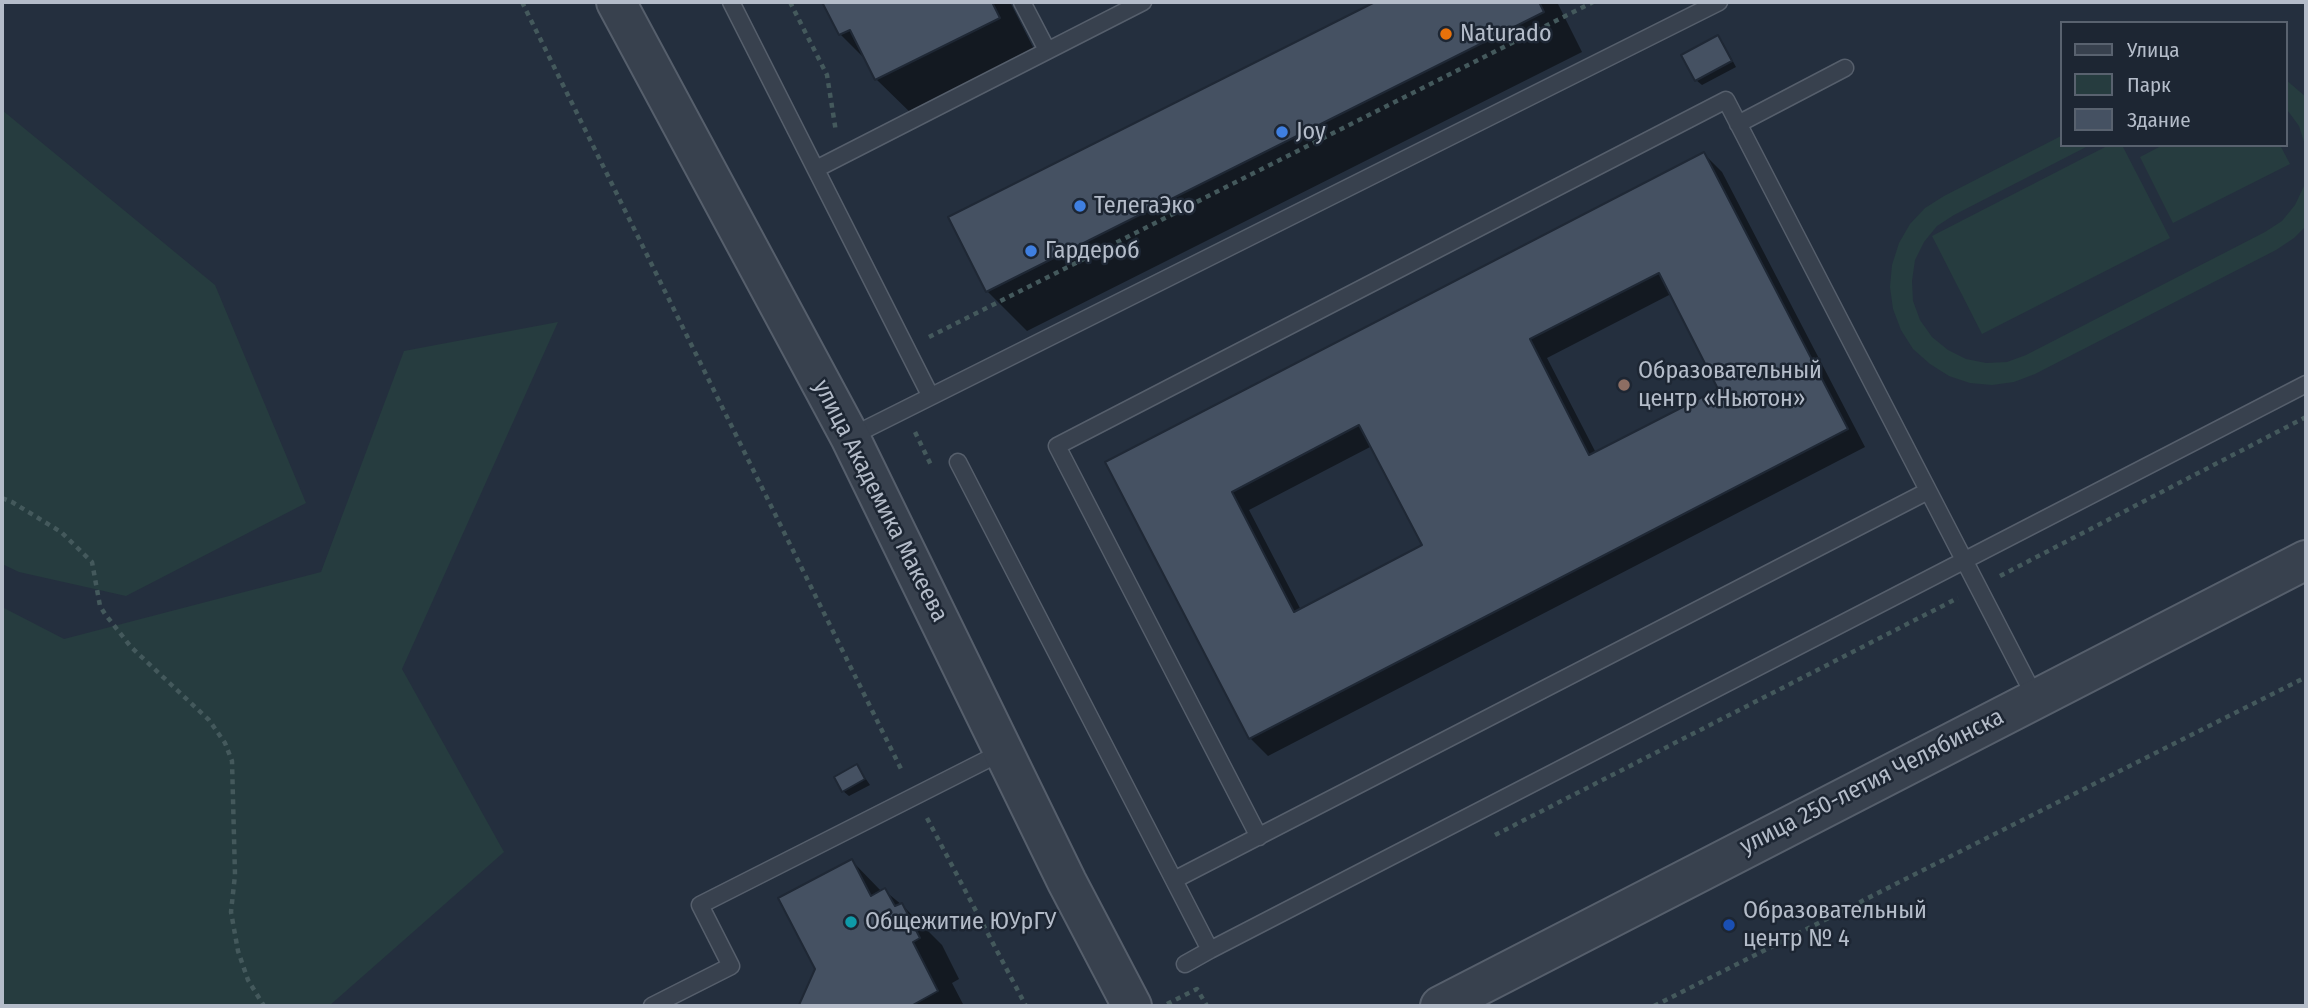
<!DOCTYPE html>
<html>
<head>
<meta charset="utf-8">
<style>
  body { margin:0 }
  #map { position:relative; width:2308px; height:1008px; overflow:hidden; background:#242f3e; font-family:"Fira Sans Condensed",sans-serif }
  canvas { display:block }
  .frame { position:absolute; inset:0; border:4px solid #b4bcc9; pointer-events:none }
  .legend { position:absolute; left:2060px; top:21px; width:228px; height:126px; box-sizing:border-box; background:#1d2633; border:2px solid #59626f; margin:0; padding:9px 12px; list-style:none; font-size:21px; color:#b4bcc9 }
  .legend li { display:flex; align-items:center; gap:14px; height:35px }
  .legend b { width:35px; border:2px solid #59626f }
</style>
</head>
<body>
<div id="map">
<canvas width="2308" height="1008"></canvas>
<div class="frame"></div>
<ul class="legend">
<li><b style="height:9px;background:#38414e"></b>Улица</li>
<li><b style="height:19px;background:#263c3f"></b>Парк</li>
<li><b style="height:19px;background:#455162"></b>Здание</li>
</ul>
</div>
<script>
const ctx = document.querySelector('canvas').getContext('2d');
ctx.lineJoin = 'round';
function fill(path, color) { ctx.fillStyle = color; ctx.fill(path, 'evenodd'); }
const toPath = rows => new Path2D(rows.map(r => 'M' + r).join(''));
function trace(path, color, width, dash) { ctx.strokeStyle = color; ctx.lineWidth = width; ctx.lineCap = dash ? 'butt' : 'round'; ctx.setLineDash(dash || []); ctx.stroke(path); }
function label(font, color, halo, rows, align = 'center') {
  ctx.font = font + ' "Fira Sans Condensed",sans-serif'; ctx.lineWidth = 5; ctx.setLineDash([]); ctx.textBaseline = 'middle'; ctx.strokeStyle = halo; ctx.fillStyle = color; for (const [text, x, y, turn = 0] of rows) {
    ctx.save(); ctx.translate(x, y); ctx.rotate((+turn || 0) * Math.PI / 180); ctx.textAlign = isNaN(turn) ? turn : align; if (halo) ctx.strokeText(text, 0, 0); ctx.fillText(text, 0, 0); ctx.restore();
  }
}
fill(toPath([
  [2285,79,2306,97,2306,148,2299,126,2285,107],
  [2,110,215,285,306,503,126,596,19,572,2,564],
  [2061,136,2061,145,2090,145,1954,215,1937,226,1924,242,1915,260,1912,281,1913,301,1920,320,1932,337,1948,350,1966,359,1986,363,2007,362,2026,355,2265,232,2282,221,2295,205,2304,186,2306,175,2306,226,2294,238,2276,250,2035,374,2014,382,1992,385,1970,383,1949,376,1930,364,1913,349,1901,330,1893,309,1890,287,1892,265,1899,243,1910,224,1925,208,1944,196],
  [2109,145,2122,145,2170,238,1982,334,1932,236],
  [2163,145,2280,145,2290,164,2173,223,2140,157],
  [558,322,402,669,504,852,329,1006,2,1006,2,607,64,639,321,572,404,351]
]), '#263c3f');
fill(toPath([
  [824,2,1010,2,1039,59,917,119,876,79,868,62,840,34],
  [1379,2,1557,2,1582,52,1027,331,987,291,950,218],
  [1717,37,1723,43,1736,67,1702,85,1696,80],
  [1704,154,1722,172,1865,447,1268,756,1250,738,1108,463],
  [1671,294,1720,390,1596,453,1547,358],
  [1372,446,1424,546,1301,610,1249,510],
  [857,766,870,785,849,796,843,791],
  [852,861,882,892,885,891,902,905,942,945,959,979,952,983,964,1006,800,1006,817,969]
]), '#0007');
const building = toPath([
  [822,2,992,2,1000,18,875,80,850,30,839,35,822,2],
  [1375,2,1539,2,1544,12,986,292,948,217,1375,2],
  [1718,35,1732,61,1695,81,1681,55,1718,35],
  [1704,152,1848,429,1249,739,1105,462,1704,152],
  [1659,273,1718,389,1589,455,1530,339,1659,273],
  [1359,425,1422,545,1294,612,1232,492,1359,425],
  [857,764,865,779,842,792,834,777,857,764],
  [852,859,871,896,885,888,895,906,902,903,920,938,913,942,938,991,911,1006,799,1005,815,969,778,898,852,859]
]);
fill(building, '#455162');
trace(building, '#1f2835', 2);
const service = toPath([
  [731,2,930,395],
  [1022,2,1047,50],
  [1738,124,1845,68],
  [816,169,1143,2],
  [850,437,1719,2],
  [958,462,1210,950,2306,384],
  [1259,837,1057,446,1726,100,2035,697],
  [1174,880,1928,491],
  [1185,964,1210,950],
  [652,1006,731,966,700,905,1004,751]
]);
const tertiary = toPath([
  [616,2,850,437,1067,882,1132,1006],
  [1440,1006,2306,560]
]);
trace(service, '#565f6c', 19);
trace(tertiary, '#565f6c', 42);
trace(toPath([
  [522,2,903,773],
  [790,2,827,75,836,132],
  [929,337,1593,2],
  [915,432,931,465],
  [2,498,12,502,61,532,92,562,100,606,105,614,131,647,209,720,225,743,232,761,235,875,231,912,238,951,248,980,264,1006],
  [2000,576,2306,417],
  [927,818,1026,1006],
  [1495,835,1958,598],
  [1167,1004,1197,989,1207,1006],
  [1654,1006,2306,677]
]), '#44595c', 4.5, [5, 5]);
trace(service, '#38414e', 16);
trace(tertiary, '#38414e', 38);
for (const [x, y, r, color] of [
  [1446,34,7,"#e8710a"],
  [1282,132,7,"#3f7fe0"],
  [1080,206,7,"#3f7fe0"],
  [1031,251,7,"#3f7fe0"],
  [1624,385,7,"#8d6e63"],
  [851,922,7,"#0f9aa8"],
  [1729,925,7,"#1a4fb4"]
]) { const dot = new Path2D(); dot.arc(x, y, r, 0, 2 * Math.PI); ctx.fillStyle = color; ctx.fill(dot); trace(dot, '#1d2633', 2.5); }
label('24px', '#b4bcc9', '#1d2633', [
  ["Naturado",1460,34],
  ["Joy",1296,132],
  ["ТелегаЭко",1094,206],
  ["Гардероб",1045,251],
  ["Образовательный",1638,371],
  ["центр «Ньютон»",1638,399],
  ["Образовательный",1743,911],
  ["центр № 4",1743,939],
  ["Общежитие ЮУрГУ",865,922]
], 'left');
label('24px', '#b4bcc9', '#1d2633', [
  ["улица Академика Макеева",880,501,63],
  ["улица 250-летия Челябинска",1872,782,-27]
]);
</script>
</body>
</html>
